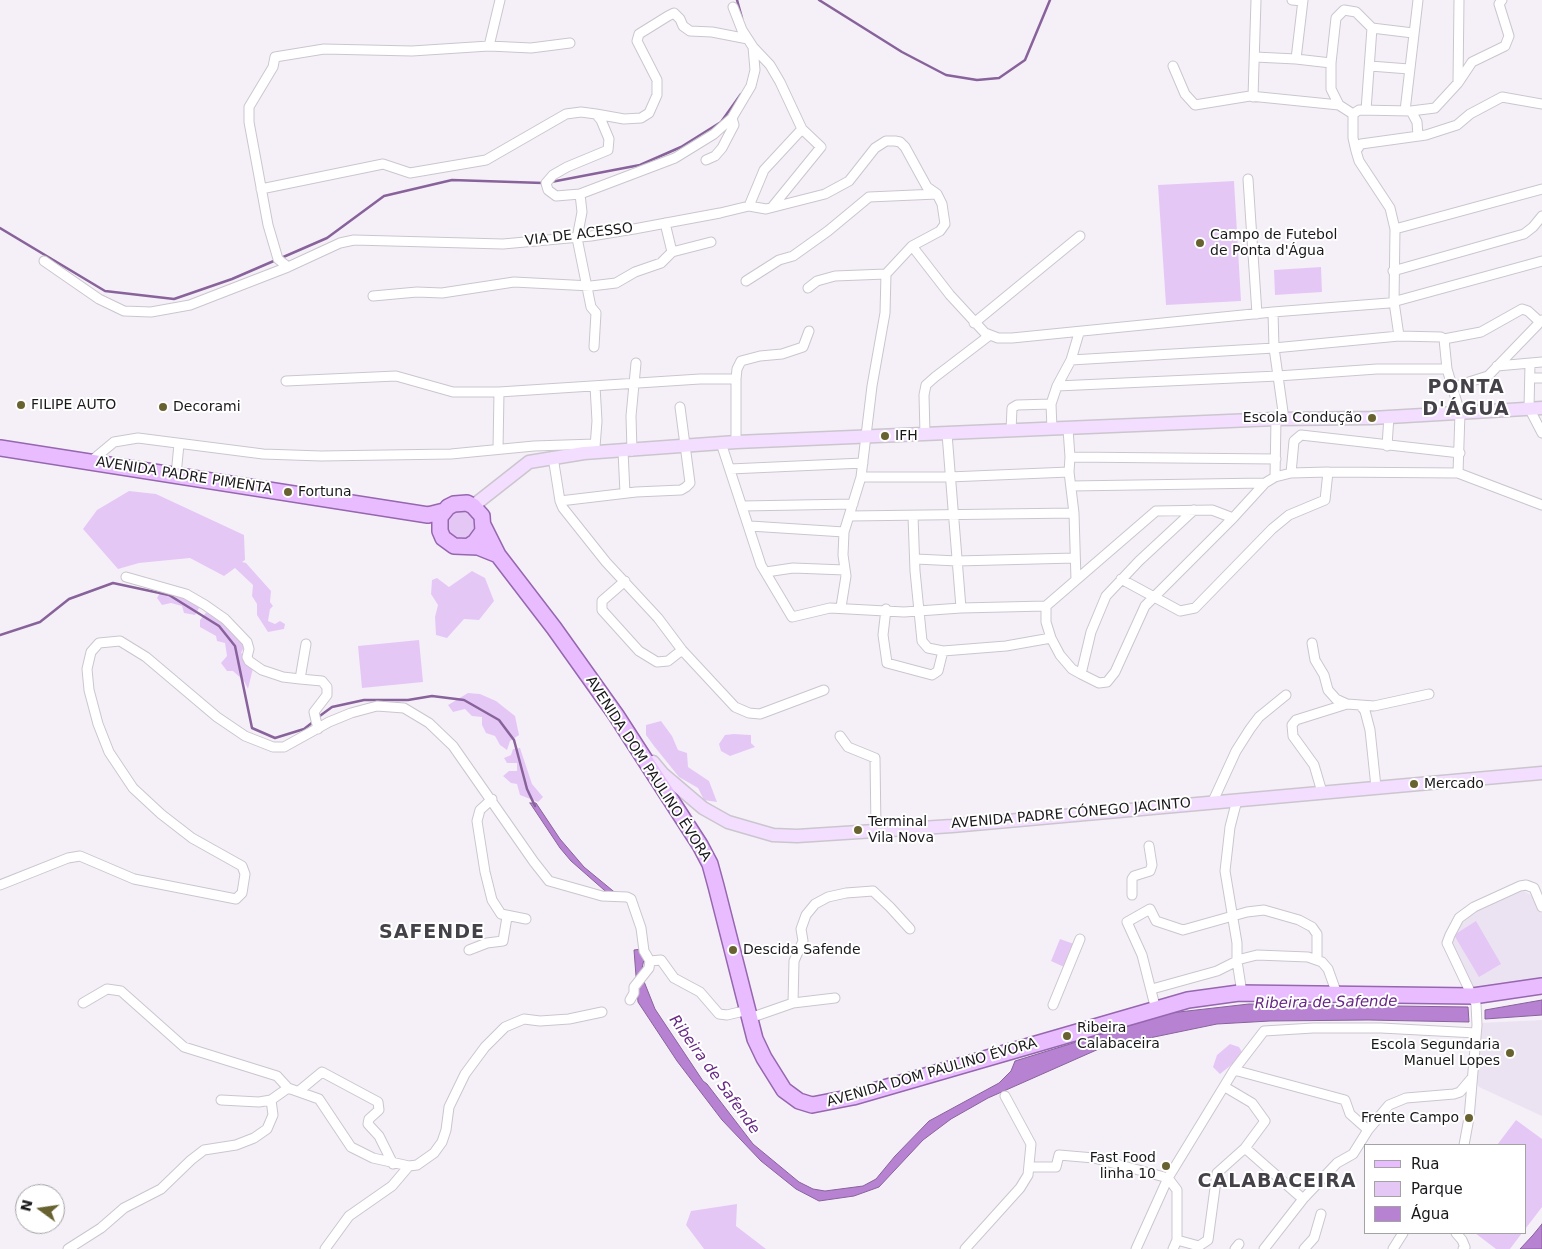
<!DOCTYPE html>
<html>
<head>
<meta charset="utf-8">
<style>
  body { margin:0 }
  #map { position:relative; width:1542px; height:1249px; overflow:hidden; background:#f5f0f8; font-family:"DejaVu Sans",sans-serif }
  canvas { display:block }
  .legend { position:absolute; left:1364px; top:1144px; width:162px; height:90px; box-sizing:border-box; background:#fff; border:1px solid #a3a3a4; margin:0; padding:6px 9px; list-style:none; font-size:15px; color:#1a181b }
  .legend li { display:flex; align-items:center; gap:10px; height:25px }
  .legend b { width:25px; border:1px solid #a3a3a4 }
  .north { position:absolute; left:15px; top:1184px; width:50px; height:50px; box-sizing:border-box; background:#fff; border:1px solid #a3a3a4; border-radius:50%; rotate:284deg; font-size:14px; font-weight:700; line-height:20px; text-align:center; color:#1a181b }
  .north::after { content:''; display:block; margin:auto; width:18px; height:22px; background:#67622f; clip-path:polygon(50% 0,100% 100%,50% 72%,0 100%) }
</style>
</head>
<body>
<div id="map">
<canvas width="1542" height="1249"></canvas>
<ul class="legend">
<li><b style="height:6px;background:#e8bcfe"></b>Rua</li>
<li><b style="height:14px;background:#e5c7f6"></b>Parque</li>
<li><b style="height:14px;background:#b782d2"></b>Água</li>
</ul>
<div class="north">N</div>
</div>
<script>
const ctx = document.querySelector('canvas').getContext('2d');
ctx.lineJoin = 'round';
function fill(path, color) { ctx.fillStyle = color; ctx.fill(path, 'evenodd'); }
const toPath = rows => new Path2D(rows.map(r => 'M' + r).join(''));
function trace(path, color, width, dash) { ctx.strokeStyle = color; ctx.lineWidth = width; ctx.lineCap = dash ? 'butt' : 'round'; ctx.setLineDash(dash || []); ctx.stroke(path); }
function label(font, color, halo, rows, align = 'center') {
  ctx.font = font + ' "DejaVu Sans",sans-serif'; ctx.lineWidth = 4; ctx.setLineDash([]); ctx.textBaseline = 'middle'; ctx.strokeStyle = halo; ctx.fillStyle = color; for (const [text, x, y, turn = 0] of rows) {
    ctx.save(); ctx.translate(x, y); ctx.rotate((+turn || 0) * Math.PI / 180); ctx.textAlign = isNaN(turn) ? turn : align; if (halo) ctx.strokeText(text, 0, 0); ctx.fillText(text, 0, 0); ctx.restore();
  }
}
fill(toPath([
  [1520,889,1531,895,1542,914,1542,978,1474,989,1451,943,1456,929,1476,910],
  [1542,1020,1542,1116,1479,1087,1476,1082,1480,1023]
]), '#ece3f2');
fill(toPath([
  [1234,181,1241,301,1166,305,1158,185],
  [1321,267,1322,292,1275,295,1274,270],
  [129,491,156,494,244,535,245,560,242,562,246,563,271,591,270,602,273,606,270,609,268,621,275,624,280,621,285,624,284,629,268,632,257,615,257,604,252,596,253,585,235,568,224,576,190,558,139,563,118,569,83,529,97,510],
  [456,508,473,511,478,531,461,542,447,534,447,516],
  [472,571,485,578,494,601,479,620,464,619,447,638,436,635,435,617,438,605,431,594,432,580,437,578,449,587],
  [161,591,179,595,187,600,196,599,199,608,195,615,184,613,182,606,171,603,162,605,157,598],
  [209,609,220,612,220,621,239,632,244,647,241,653,247,656,254,664,248,689,244,681,233,671,227,671,221,663,227,656,225,643,217,641,216,636,200,627,200,620],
  [419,640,423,682,362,688,358,646],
  [468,693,480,694,496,701,515,716,519,735,510,741,507,750,500,745,495,736,486,733,482,725,482,717,472,716,465,709,453,712,448,705],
  [661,721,672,736,678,750,687,753,688,767,709,781,717,802,704,800,698,788,679,777,654,746,646,735,646,725],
  [734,734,751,735,751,743,755,747,730,756,721,751,719,744,725,735],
  [520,748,532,784,543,797,538,802,520,795,517,784,511,783,503,776,509,771,517,771,517,763,507,763,504,758,511,755,513,749],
  [1476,921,1501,964,1479,977,1454,935],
  [1060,939,1074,944,1064,967,1051,961],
  [1230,1044,1239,1047,1242,1052,1235,1062,1220,1074,1213,1067,1217,1055],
  [1516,1120,1542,1139,1542,1207,1526,1228,1526,1145,1497,1145],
  [737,1204,736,1226,766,1249,704,1249,686,1225,691,1211],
  [1475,1233,1522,1233,1510,1249,1496,1249]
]), '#e5c7f6');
const water = toPath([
  [530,803,536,803,560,839,584,867,618,895,612,897,571,861,560,848,530,803],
  [642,949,644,959,641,974,655,1009,703,1081,707,1084,753,1144,799,1182,813,1189,825,1191,863,1186,876,1179,895,1156,929,1121,999,1083,1011,1071,1015,1061,1170,1013,1249,1004,1468,1007,1469,1022,1368,1020,1270,1021,1217,1024,1101,1048,988,1098,951,1119,923,1140,879,1187,854,1196,819,1201,796,1189,761,1161,722,1120,677,1061,638,1002,634,950,642,949],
  [1542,1000,1542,1015,1485,1019,1485,1010,1542,1000],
  [1542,1224,1542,1249,1520,1249,1533,1235,1542,1224]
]);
fill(water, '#b782d2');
trace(water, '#88629b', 1);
trace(toPath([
  [737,0,742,18],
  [819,0,902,52,946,75,977,80,999,78,1025,60,1050,0],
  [551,182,640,165,681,147,721,122,741,94],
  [0,228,105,291,174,299,232,279,276,260],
  [281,258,327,238,384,196,452,180,543,183],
  [0,635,40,622,69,599,113,583,169,595,219,626,235,646,252,728,275,738,304,729,313,722],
  [317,718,332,707,364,700,408,700,432,696,464,700,499,720,514,740,527,789,535,806]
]), '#88629b', 2.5);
const street = toPath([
  [1292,0,1303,1],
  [1303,0,1296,59,1331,63,1331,89,1339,105,1353,114],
  [733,7,742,30,753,47,770,65,780,82,802,129,764,170,749,206],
  [570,43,531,48,489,46,412,51,324,49,275,57,273,67,249,107,249,122,268,225,278,259,288,267,340,243,354,240,503,244,591,236,634,229,720,213,749,206,766,209,825,194,849,181,875,148,886,141,895,141,900,142,905,147,927,187,937,194,942,204,945,224,940,231,912,246,886,274],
  [489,46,500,0],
  [1255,57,1296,59],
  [1331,63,1336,18,1344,10,1356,12,1372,28,1413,33],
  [1173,66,1185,94,1195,105,1250,96,1339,105],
  [1370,66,1409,69],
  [1458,83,1459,0],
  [1253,97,1256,0],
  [1366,110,1372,28],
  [1405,111,1418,0],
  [1411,111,1417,122,1418,136],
  [596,114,624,119,641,118,649,113,657,95,657,80,637,41,639,34,668,16,674,13,680,19,683,26,690,31,712,32,748,39],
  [1356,151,1353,138,1353,114,1359,110,1411,111,1435,108,1458,83,1472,62,1505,46,1509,36,1499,4,1502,0],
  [706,160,715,156,722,148,734,125,732,118,751,86,755,70,753,47],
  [1248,179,1257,314],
  [261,189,383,164,410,173,486,160,566,114,581,112,596,114,601,120,609,139,608,150,567,167,553,175,546,183,548,190,556,196,580,194,582,212,577,238,591,307,596,313,594,347],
  [580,194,675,158,714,134,732,118],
  [773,206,821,147,802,129],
  [665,223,672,252],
  [1395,229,1542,189],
  [912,246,950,295,985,333,998,338,1012,338,1273,312,1389,303,1542,261],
  [44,261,99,299,124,311,151,312,190,305,288,267],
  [1393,271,1524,234,1533,227,1542,216],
  [746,281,779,260,793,256,828,231,869,197,937,194],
  [808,288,817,281,835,276,886,274],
  [373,296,417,292,442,293,514,282,591,286,616,283,635,272,661,263,672,252,711,242],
  [1273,312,1274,348,1399,336,1441,337,1444,339,1447,369,1460,413,1458,473],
  [974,323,1080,236],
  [1399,336,1394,302,1395,229,1390,208,1359,161,1356,151,1361,144,1426,135,1457,125,1470,114,1502,97,1542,104],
  [1444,339,1481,332,1522,309,1528,311,1540,322],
  [1071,360,1079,333],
  [1530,364,1529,408,1542,433],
  [1497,366,1542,362],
  [1530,378,1542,378],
  [286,381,396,376,453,392,499,392,700,379,736,379],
  [1453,387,1488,376,1542,320],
  [1284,419,1278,376,1274,348,1071,360,1057,386,1278,376,1377,369,1447,369],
  [1052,429,1051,404,1057,386],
  [1011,431,1012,408,1017,405,1051,404],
  [925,434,924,395,926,385,935,377,990,335],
  [947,434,961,608,1046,606,1156,511,1212,510,1233,518,1265,483,1275,477,1276,419],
  [736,442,736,379,737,369,741,361,760,356,782,354,803,347,809,331],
  [721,443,761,565,792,617,830,608,904,612,961,608],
  [1387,446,1389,416],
  [595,447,597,421,595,386],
  [498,449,499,392],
  [623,451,625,493],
  [632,451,631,416,636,363],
  [553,457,560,501,563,508,606,562,658,618,682,650,735,707,749,713,760,714,824,690],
  [1070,457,1276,459],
  [90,462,114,442,138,438,263,454,321,456,451,454,534,446,595,444],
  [730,469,863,463],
  [1291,473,1294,441,1301,435,1460,453],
  [176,475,179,444],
  [861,477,949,477,1069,472],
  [1275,477,1291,473,1328,472,1458,473,1542,505],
  [1071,486,1265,483],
  [560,501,636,492,681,490,686,487,690,483,680,407],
  [743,506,853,504],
  [1074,513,1076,580],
  [850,516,1074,513,1069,472,1070,457,1068,429],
  [913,516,915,571,922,641,928,648,943,651,1006,646,1051,638],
  [750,526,844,532],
  [916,559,957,561,1075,558],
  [766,572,793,568,845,570],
  [126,577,186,594,205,605,225,619,247,642,249,649,247,657,249,661,262,670,283,677,300,679],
  [1121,579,1180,611,1195,608,1272,529,1289,515,1325,500,1328,472],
  [625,581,602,601,602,610,639,651,657,662,668,661,682,650],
  [1046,606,1046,622,1051,638,1060,655,1072,669,1081,674,1099,683,1107,682,1115,672,1145,606,1233,518],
  [841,607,846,576,843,555,844,532,861,477,872,386,885,313,886,274],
  [886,609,883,635,887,663,932,675,938,671,943,651],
  [1312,643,1315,660,1324,675,1328,690,1336,699,1347,704,1374,706,1429,694],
  [306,644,300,679,322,681,327,687,327,695,314,712,318,729],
  [1081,674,1091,632,1106,596,1139,561,1194,510],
  [1361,706,1365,711,1370,730,1376,787],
  [840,736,848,747,875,758,876,829],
  [1322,792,1314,765,1293,736,1292,725,1296,720,1347,704],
  [492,799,480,810,477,821,485,872,492,900,501,914,526,919],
  [1237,800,1230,827,1225,871,1237,943,1237,961,1242,993],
  [1213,801,1236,751,1250,729,1259,717,1286,695],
  [0,885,68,858,80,856,134,879,236,899,242,893,245,874,242,866,192,838,161,814,133,788,109,752,98,724,89,690,87,669,91,652,99,643,120,641,146,657,217,717,245,736,273,747,284,747,329,722,351,713,377,706,404,708,429,723,453,746,534,862,549,881,602,896,627,897,631,899,641,928,644,951,650,961,649,968,634,987,634,993,630,1000],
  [1132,895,1132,879,1134,876,1150,871,1152,865,1149,846],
  [469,950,487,943,503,941,507,917],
  [650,961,661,960,674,978,700,992,719,1014,727,1015,748,1010],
  [1152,989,1217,971,1241,959,1257,955,1308,957,1322,962,1328,969,1337,994],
  [83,1003,107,989,121,991,184,1047,277,1076,288,1088,319,1099,351,1147,373,1158,409,1166,417,1165,434,1153,442,1142,446,1130,449,1107,465,1074,485,1047,505,1027,524,1019,540,1021,569,1019,602,1012],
  [793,1003,835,998],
  [1053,1005,1080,939],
  [1156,1010,1142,955,1127,922,1150,909,1156,921,1183,930,1247,912,1264,910,1299,920,1312,927,1317,934,1317,960],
  [750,1018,793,1003,794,961,803,941,801,929,806,915,815,904,828,897,846,893,873,891,890,907,910,929],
  [1234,1070,1345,1100,1350,1114,1368,1130],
  [299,1091,322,1072,378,1102,379,1110,369,1119,368,1124,379,1136,393,1164],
  [221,1100,259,1102,271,1100,288,1088],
  [1464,1145,1469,1118,1477,1025,1476,1004,1447,943,1450,935,1459,918,1474,907,1520,886,1526,885,1534,888,1542,907],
  [1245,1148,1303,1199],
  [1029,1167,1056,1167,1059,1155,1094,1158,1168,1178,1177,1190,1177,1240],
  [1456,1233,1462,1240,1465,1247,1463,1249],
  [68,1249,101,1228,124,1208,161,1189,191,1160,204,1150,236,1145,254,1138,267,1129,273,1115,271,1100],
  [325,1249,349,1216,392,1186,409,1166],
  [965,1249,1020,1188,1028,1175,1031,1144,1005,1096],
  [1136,1249,1168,1178,1234,1070,1264,1031,1313,1028,1381,1028,1476,1033],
  [1173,1249,1177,1240,1199,1246,1208,1240,1217,1173,1245,1148,1265,1121,1252,1103,1225,1087],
  [1235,1249,1239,1244],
  [1264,1249,1303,1199,1337,1163,1353,1154,1368,1130,1389,1105,1406,1098,1454,1094,1460,1092,1471,1079],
  [1304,1249,1314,1238,1321,1214],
  [1393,1249,1403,1233]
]);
const secondary = toPath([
  [473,506,529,462,584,453,736,442,1276,419,1372,418,1542,408],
  [653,762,663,774,703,808,728,822,773,835,797,836,952,826,1542,773]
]);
const primary = toPath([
  [0,448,428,515,444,511],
  [483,525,498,555,554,628,616,715,700,845,710,864,716,886,755,1039,764,1058,784,1090,799,1101,812,1105,853,1097,1188,1000,1239,993,1473,996,1542,986],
  [469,546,475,542,483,531,482,516,473,506,467,503,454,504,448,507,440,517,440,531,443,538,454,546,478,547,498,555]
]);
trace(street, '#cbc6ce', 11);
trace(secondary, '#cbc6ce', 15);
trace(primary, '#9666af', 18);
trace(street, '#fff', 9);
trace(secondary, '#f3deff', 12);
trace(primary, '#e8bcfe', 15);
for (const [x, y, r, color] of [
  [1200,243,5,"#67622f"],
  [21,405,5,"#67622f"],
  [163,407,5,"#67622f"],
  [1372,418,5,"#67622f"],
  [885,436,5,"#67622f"],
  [288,492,5,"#67622f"],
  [1414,784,5,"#67622f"],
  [858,830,5,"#67622f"],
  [733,950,5,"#67622f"],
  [1067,1036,5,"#67622f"],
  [1510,1053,5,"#67622f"],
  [1469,1118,5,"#67622f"],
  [1166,1166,5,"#67622f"]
]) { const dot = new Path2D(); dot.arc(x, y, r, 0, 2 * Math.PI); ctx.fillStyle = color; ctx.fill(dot); trace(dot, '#fff', 2); }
label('14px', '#1a181b', '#fff', [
  ["VIA DE ACESSO",579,235,-7],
  ["AVENIDA PADRE PIMENTA",184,476,9],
  ["AVENIDA DOM PAULINO ÉVORA",648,769,57],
  ["AVENIDA PADRE CÓNEGO JACINTO",1071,814,-5],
  ["AVENIDA DOM PAULINO ÉVORA",932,1073,-16]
]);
label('14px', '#1a181b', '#fff', [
  ["Campo de Futebol",1210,235],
  ["de Ponta d'Água",1210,251],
  ["FILIPE AUTO",31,405],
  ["Decorami",173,407],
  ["Escola Condução",1362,418,"right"],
  ["IFH",895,436],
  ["Fortuna",298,492],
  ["Mercado",1424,784],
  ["Terminal",868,822],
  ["Vila Nova",868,838],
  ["Descida Safende",743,950],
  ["Ribeira",1077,1028],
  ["Calabaceira",1077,1044],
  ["Escola Segundaria",1500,1045,"right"],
  ["Manuel Lopes",1500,1061,"right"],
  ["Frente Campo",1459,1118,"right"],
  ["Fast Food",1156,1158,"right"],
  ["linha 10",1156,1174,"right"]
], 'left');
label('italic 15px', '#672685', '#fff', [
  ["Ribeira de Safende",1326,1003,-1],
  ["Ribeira de Safende",714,1075,54]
]);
ctx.letterSpacing = '1px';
label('bold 19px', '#454148', '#fff', [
  ["PONTA",1466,388],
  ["D'ÁGUA",1466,410],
  ["SAFENDE",432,933],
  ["CALABACEIRA",1277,1182]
]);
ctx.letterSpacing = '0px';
</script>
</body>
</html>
